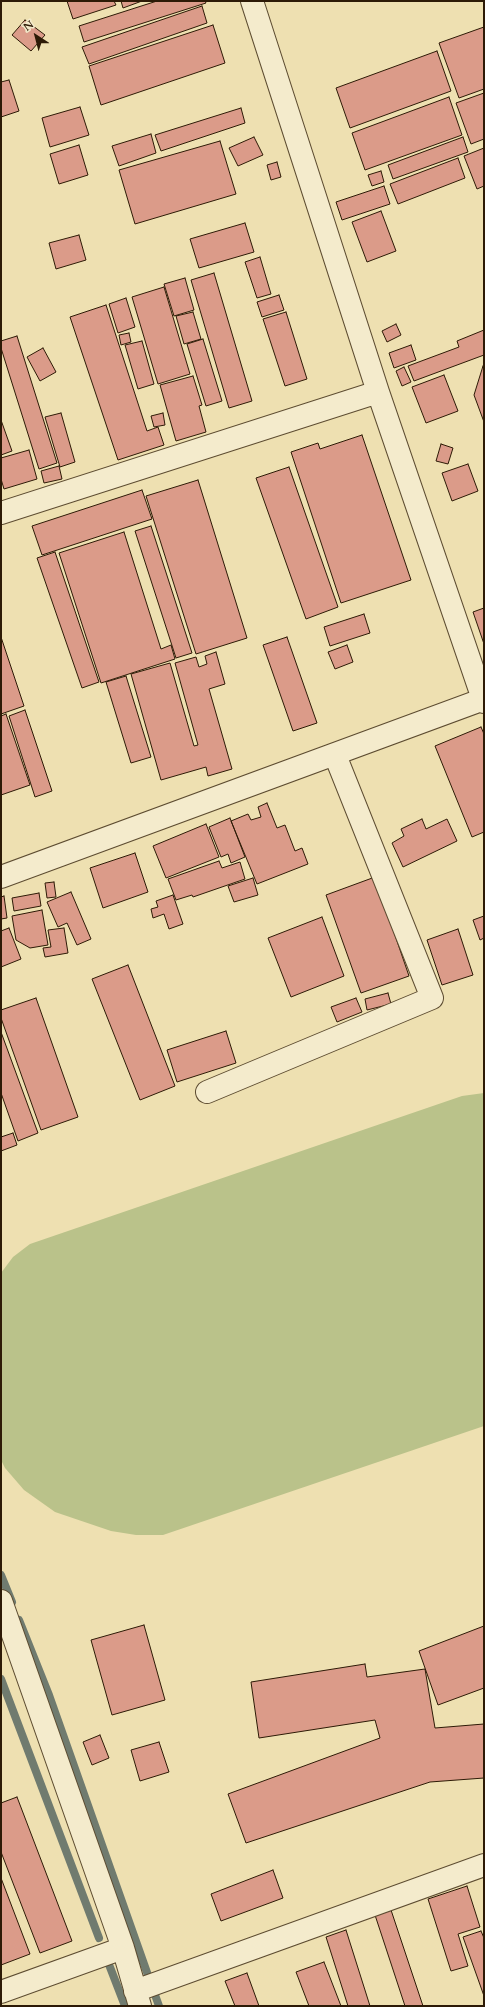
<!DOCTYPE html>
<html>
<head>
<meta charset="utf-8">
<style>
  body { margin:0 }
  #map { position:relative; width:485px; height:2007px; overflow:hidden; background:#eee0b1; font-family:Cardo,serif }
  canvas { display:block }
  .frame { position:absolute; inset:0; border:2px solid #2d1a06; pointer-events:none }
  .north { position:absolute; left:16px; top:16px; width:40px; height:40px; -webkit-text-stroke:3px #f4ebcc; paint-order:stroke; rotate:324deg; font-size:11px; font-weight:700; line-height:16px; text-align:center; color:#2d1a06 }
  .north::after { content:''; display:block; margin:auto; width:14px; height:18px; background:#2d1a06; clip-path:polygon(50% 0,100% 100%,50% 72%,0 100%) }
</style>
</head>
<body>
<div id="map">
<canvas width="485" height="2007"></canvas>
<div class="frame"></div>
<div class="north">N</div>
</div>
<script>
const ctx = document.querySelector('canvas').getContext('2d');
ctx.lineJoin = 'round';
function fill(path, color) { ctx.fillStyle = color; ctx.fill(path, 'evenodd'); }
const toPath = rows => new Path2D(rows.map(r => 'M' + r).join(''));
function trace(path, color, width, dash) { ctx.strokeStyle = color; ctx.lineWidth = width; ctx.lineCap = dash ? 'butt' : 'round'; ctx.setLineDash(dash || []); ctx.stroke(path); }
fill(toPath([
  [484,1093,484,1426,163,1535,136,1535,111,1531,55,1512,24,1490,5,1468,1,1460,1,1273,13,1257,30,1244,462,1096]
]), '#bac28a');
trace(toPath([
  [1,1575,12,1602],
  [19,1620,49,1695,149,1978],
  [1,1679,99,1938],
  [108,1962,125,2006],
  [154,1992,159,2006]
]), '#707b6f', 8);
const building = toPath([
  [67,1,114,1,116,5,73,19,67,1],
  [121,1,142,1,123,8,121,1],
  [157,1,205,1,206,3,84,42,79,26,157,1],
  [202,6,207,23,89,64,82,47,202,6],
  [25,20,45,35,31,51,12,35,25,20],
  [213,25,225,63,101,105,89,66,213,25],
  [484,27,484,89,459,98,439,43,484,27],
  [437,51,451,91,350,128,336,88,437,51],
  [9,80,19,111,1,117,1,82,9,80],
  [484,93,484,139,471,144,456,103,484,93],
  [449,97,462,135,365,170,352,133,449,97],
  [80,107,89,135,50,147,42,118,80,107],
  [241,108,245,123,161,151,155,135,241,108],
  [151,134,156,153,119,166,112,146,151,134],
  [254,137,263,155,238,166,229,148,254,137],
  [463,137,468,152,393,179,388,165,463,137],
  [220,141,236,194,135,224,119,170,220,141],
  [79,145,88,175,59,184,50,154,79,145],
  [484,148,484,186,477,189,464,156,484,148],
  [458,158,465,178,398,204,390,184,458,158],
  [277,162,281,177,271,180,267,165,277,162],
  [381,171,384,182,372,186,368,175,381,171],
  [384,186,390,204,342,220,336,202,384,186],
  [381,211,396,251,367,262,352,222,381,211],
  [245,223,254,252,199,268,190,239,245,223],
  [79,235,86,260,56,269,49,243,79,235],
  [260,257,271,294,257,298,245,262,260,257],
  [214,273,252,401,229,408,191,280,214,273],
  [185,278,194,310,174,316,164,284,185,278],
  [164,287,190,374,158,384,132,297,164,287],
  [279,295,284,310,262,317,257,302,279,295],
  [126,298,135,327,118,333,109,304,126,298],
  [106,305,147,431,158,427,164,445,118,460,70,317,106,305],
  [193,312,201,339,184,344,176,316,193,312],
  [286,312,307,379,285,386,263,319,286,312],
  [396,324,401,335,387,342,382,331,396,324],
  [484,330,484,355,414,381,408,366,459,347,457,341,484,330],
  [129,333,131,342,121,345,119,335,129,333],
  [17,336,57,463,39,469,1,348,1,341,17,336],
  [203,339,222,401,206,406,187,344,203,339],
  [142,341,154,384,138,389,125,345,142,341],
  [411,345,416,360,394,368,389,353,411,345],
  [43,348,56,372,40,381,27,357,43,348],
  [483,366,484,366,484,422,474,395,483,366],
  [404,367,411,382,402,386,396,371,404,367],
  [444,375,458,411,426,423,412,387,444,375],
  [193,376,202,405,199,406,206,432,176,441,160,385,193,376],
  [61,413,75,462,60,467,45,417,61,413],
  [163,413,165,425,154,427,151,416,163,413],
  [1,420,12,451,1,455,1,420],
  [362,435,411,580,341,603,291,452,318,443,320,449,362,435],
  [441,444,453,448,448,464,436,461,441,444],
  [29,450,37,479,4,489,1,479,1,458,29,450],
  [468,464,478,491,452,501,442,473,468,464],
  [59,466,62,479,44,483,41,471,59,466],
  [289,467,338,607,306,619,256,478,289,467],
  [198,480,247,638,196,654,146,496,198,480],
  [142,490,152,519,42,555,32,526,142,490],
  [151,526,192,653,176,658,135,531,151,526],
  [124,532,161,649,171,645,175,659,101,683,59,553,124,532],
  [55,552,99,682,82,688,37,558,55,552],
  [484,608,484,644,473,612,484,608],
  [364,614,370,633,330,646,324,627,364,614],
  [1,637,24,706,1,714,1,637],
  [287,637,317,723,293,731,263,645,287,637],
  [347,645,353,662,335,669,328,652,347,645],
  [216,652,225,684,209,689,232,769,208,776,206,767,161,780,131,674,170,663,194,746,198,745,175,663,196,657,199,667,207,664,205,656,216,652],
  [126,676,151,757,131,763,106,682,126,676],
  [25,710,52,791,35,797,9,716,25,710],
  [6,714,30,785,1,795,1,716,6,714],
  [481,727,484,734,484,832,472,837,435,746,481,727],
  [267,803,277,828,285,825,295,851,302,848,308,864,257,884,231,821,248,814,251,820,261,817,258,807,267,803],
  [230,818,245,857,231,863,228,854,221,857,209,827,230,818],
  [422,819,426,829,447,819,457,841,403,867,392,843,404,836,401,829,422,819],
  [206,824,219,857,166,878,153,846,206,824],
  [135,853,148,892,103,908,90,868,135,853],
  [219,861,222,868,240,862,245,879,193,897,192,895,176,900,168,879,219,861],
  [375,877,409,976,361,993,326,895,375,877],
  [253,878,258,895,234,902,228,886,253,878],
  [54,882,56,897,47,898,45,883,54,882],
  [71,892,91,939,77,945,67,923,58,927,47,902,71,892],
  [39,893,41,906,14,911,12,898,39,893],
  [173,895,183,924,169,929,164,914,153,918,151,909,158,907,156,901,173,895],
  [4,896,7,918,1,919,1,897,4,896],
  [42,910,48,945,30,948,16,940,12,916,42,910],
  [484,916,484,938,480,940,473,920,484,916],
  [322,917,344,976,291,997,268,938,322,917],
  [9,928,21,959,1,967,1,931,9,928],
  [64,928,68,953,45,957,43,948,51,947,48,930,64,928],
  [458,929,473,975,442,985,427,940,458,929],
  [128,965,175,1086,140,1100,92,979,128,965],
  [388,993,391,1004,367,1010,365,999,388,993],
  [36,998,78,1117,41,1130,1,1018,1,1010,36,998],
  [356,998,362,1012,337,1022,331,1007,356,998],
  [226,1031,236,1063,177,1082,167,1050,226,1031],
  [1,1032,38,1133,18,1141,1,1093,1,1032],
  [13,1133,17,1145,1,1151,1,1137,13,1133],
  [144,1625,165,1700,112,1715,91,1640,144,1625],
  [484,1626,484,1688,438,1705,419,1651,484,1626],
  [365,1664,367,1677,425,1669,435,1728,484,1724,484,1778,430,1782,246,1843,228,1794,380,1738,375,1720,259,1738,251,1682,365,1664],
  [100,1735,109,1758,92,1765,83,1742,100,1735],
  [159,1742,169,1772,140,1781,131,1750,159,1742],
  [17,1797,72,1941,40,1953,1,1852,1,1803,17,1797],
  [273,1870,283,1898,221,1921,211,1894,273,1870],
  [1,1878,30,1954,1,1965,1,1878],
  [467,1886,480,1927,458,1934,468,1966,451,1971,428,1899,467,1886],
  [390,1907,423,2006,405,2006,374,1912,390,1907],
  [346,1930,370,2006,348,2006,326,1937,346,1930],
  [481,1931,484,1938,484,1996,463,1937,481,1931],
  [324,1962,341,2006,309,2006,296,1972,324,1962],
  [247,1973,259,2006,235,2006,225,1981,247,1973]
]);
fill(building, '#db9b89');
trace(building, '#2d1a06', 1);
const minor = toPath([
  [252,1,378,392,484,702],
  [1,513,378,392],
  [1,877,484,699],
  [207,1092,432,998,335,755],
  [1,1601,123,1948,140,2006],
  [135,1991,484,1865],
  [1,1992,123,1948]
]);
trace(minor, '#5d4c31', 24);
trace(minor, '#f4ebcc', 22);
</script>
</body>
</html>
